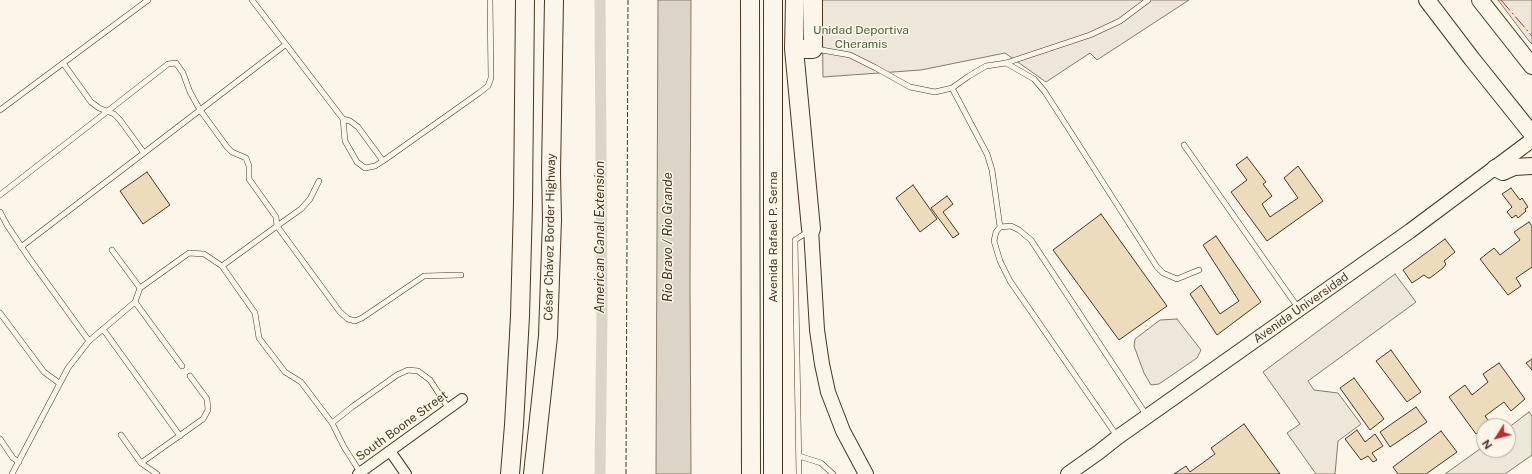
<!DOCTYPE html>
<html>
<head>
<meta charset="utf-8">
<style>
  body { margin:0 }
  #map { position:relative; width:1532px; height:474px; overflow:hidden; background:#fbf6e9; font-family:"Public Sans",sans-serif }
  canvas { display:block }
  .north { position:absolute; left:1476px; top:418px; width:40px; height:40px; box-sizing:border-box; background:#fbf6e9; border:1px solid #b4a999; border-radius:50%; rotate:234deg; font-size:11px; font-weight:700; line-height:16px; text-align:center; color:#4a3520 }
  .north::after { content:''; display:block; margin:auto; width:14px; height:18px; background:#c62828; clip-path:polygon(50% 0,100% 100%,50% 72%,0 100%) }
</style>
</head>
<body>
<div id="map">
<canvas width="1532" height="474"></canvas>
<div class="north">N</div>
</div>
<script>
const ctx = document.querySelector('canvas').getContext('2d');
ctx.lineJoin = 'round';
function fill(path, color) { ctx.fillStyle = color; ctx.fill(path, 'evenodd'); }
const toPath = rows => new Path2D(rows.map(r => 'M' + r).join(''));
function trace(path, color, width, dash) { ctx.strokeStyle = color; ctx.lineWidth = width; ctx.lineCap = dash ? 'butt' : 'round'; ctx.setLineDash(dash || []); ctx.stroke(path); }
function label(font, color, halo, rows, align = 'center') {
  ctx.font = font + ' "Public Sans",sans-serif'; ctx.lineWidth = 3; ctx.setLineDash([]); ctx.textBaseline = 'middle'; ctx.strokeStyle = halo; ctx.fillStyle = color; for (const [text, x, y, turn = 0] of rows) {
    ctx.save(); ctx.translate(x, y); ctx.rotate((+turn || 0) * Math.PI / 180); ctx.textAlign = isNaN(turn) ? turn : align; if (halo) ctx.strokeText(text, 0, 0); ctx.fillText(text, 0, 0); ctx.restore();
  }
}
const green = toPath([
  [822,0,1189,0,1097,60,1090,53,1046,82,1005,53,921,70,823,77,822,0],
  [1498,0,1532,0,1532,44,1529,41,1498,0],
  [1177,319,1201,350,1197,358,1159,384,1151,385,1144,373,1134,346,1135,339,1160,320,1177,319]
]);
fill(green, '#ede6d9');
trace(green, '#887966', 1);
const parking = toPath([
  [1395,274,1416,302,1308,381,1314,390,1338,393,1361,424,1338,441,1335,474,1316,474,1287,433,1300,424,1263,372,1395,274],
  [1529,412,1532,416,1532,455,1505,474,1445,474,1484,446,1484,450,1508,450,1508,428,1529,412]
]);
fill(parking, '#ede7d9');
trace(parking, '#887966', 1);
const water = toPath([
  [658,0,691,0,690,284,691,474,656,474,658,0]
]);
fill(water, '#dcd4c6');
trace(water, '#887966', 1);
trace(toPath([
  [600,0,602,317,600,474]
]), '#dcd4c6', 11);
const building = toPath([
  [1247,157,1266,182,1263,184,1272,196,1262,204,1270,217,1298,198,1284,178,1298,166,1323,201,1267,241,1231,192,1247,180,1236,165,1247,157],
  [147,172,170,205,143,224,120,191,147,172],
  [913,185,937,219,920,232,896,198,913,185],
  [1511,188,1520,200,1522,198,1528,207,1525,209,1526,211,1518,218,1516,215,1512,218,1507,212,1512,207,1502,194,1511,188],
  [947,196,953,204,943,212,959,234,953,238,931,208,947,196],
  [1101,214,1167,306,1119,340,1053,250,1101,214],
  [1529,222,1532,226,1532,267,1516,278,1521,286,1508,295,1480,259,1494,248,1500,255,1520,240,1514,232,1529,222],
  [1216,236,1261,302,1217,335,1190,294,1201,285,1220,314,1239,301,1203,245,1216,236],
  [1445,239,1455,252,1444,261,1446,264,1443,268,1430,278,1428,278,1424,275,1412,283,1403,270,1445,239],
  [1391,350,1421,392,1407,402,1376,361,1391,350],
  [1532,359,1532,370,1526,363,1532,359],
  [1499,363,1525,399,1511,411,1504,402,1485,416,1491,424,1487,426,1484,426,1484,429,1476,434,1449,397,1465,385,1472,395,1488,382,1483,374,1499,363],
  [1354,378,1384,419,1370,430,1340,388,1354,378],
  [1416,407,1427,422,1390,447,1380,432,1416,407],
  [1244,424,1280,474,1174,474,1186,466,1190,472,1215,454,1211,448,1244,424],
  [1357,430,1365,442,1375,434,1383,446,1372,453,1377,460,1373,462,1368,456,1361,460,1345,439,1357,430],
  [1441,431,1457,452,1426,474,1398,474,1393,467,1441,431]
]);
fill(building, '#ecdcbc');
trace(building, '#4a3520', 1);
const lane = toPath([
  [252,0,343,119],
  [816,49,850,55,876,68,910,87,935,92,952,88,969,76,986,66,1006,63,1090,35,1120,21,1148,0],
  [63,63,91,102,99,108,114,114,120,120,144,153],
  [1006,63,1034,79,1045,92,1157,267,1163,273,1177,279,1199,270],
  [952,88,987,154,992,170,1000,227],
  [0,110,148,0],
  [1184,145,1299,309],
  [383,161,358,127,350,121,343,119,345,141,357,162,365,168,375,166,383,161,479,93,488,86,491,78,490,0],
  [319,181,310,199,301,209,277,226,340,312,348,319,355,321,362,318,424,276,461,275],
  [0,195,168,64,176,63,183,73,190,92,200,110,227,147,232,152,246,158,249,166,249,179,276,217,277,226,222,266,255,313,259,338,285,372,301,382,332,423],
  [0,212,7,225,29,258,89,341],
  [21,247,285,45],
  [112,250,140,288],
  [135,302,182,366],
  [0,313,44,372,59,383],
  [103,329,180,436],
  [121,435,141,463,157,474],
  [1117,436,1010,281,1000,261,994,241,996,232,1000,227,1011,226,1019,230,1031,240,1147,416],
  [0,439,13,458,19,462],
  [799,456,821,463,833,474],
  [141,463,203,419,208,410,207,399,190,376],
  [360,472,344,447,332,423,352,407,397,375,408,370,418,371,430,380,449,409],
  [12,474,68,368,89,341,135,302,140,288,189,253,204,254,222,266],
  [799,474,795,240,809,231]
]);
const street = toPath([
  [390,451,406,474],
  [358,474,462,399]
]);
const secondary = toPath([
  [811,229,817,330,822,364,828,392,843,431,866,474],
  [1068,474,1099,452,1118,437,1410,231,1532,140]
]);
const primary = toPath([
  [1427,0,1472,59,1532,134],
  [1480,0,1532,66],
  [1495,168,1503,172,1514,167,1532,166]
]);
const highway = toPath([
  [750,0,751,474],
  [773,0,773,474],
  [795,0,794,49,811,229],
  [794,49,813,49,813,0],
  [510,474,514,425,520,316,523,203,525,0],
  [533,474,548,336,552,220,551,172,554,0]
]);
trace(lane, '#4a3520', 6);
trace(street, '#4a3520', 12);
trace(secondary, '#4a3520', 16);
trace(primary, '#4a3520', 18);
trace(highway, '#4a3520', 20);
trace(lane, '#fbf6e9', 5);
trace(street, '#fbf6e9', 10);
trace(secondary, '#fbf6e9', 14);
trace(primary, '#fbf6e9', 16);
trace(highway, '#fbf6e9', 18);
trace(toPath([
  [626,474,628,0]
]), '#4a3520', 1, [5, 2]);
trace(toPath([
  [1501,0,1532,36]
]), '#c62828', 1, [14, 3, 2, 3]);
label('12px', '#436837', '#fbf6e9', [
  ["Unidad Deportiva",861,30],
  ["Cheramis",861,44]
]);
label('12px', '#4a3520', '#fbf6e9', [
  ["César Chávez Border Highway",550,237,-89],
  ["Avenida Rafael P. Serna",773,237,-90],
  ["Avenida Universidad",1301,308,-35],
  ["South Boone Street",402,426,-36]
]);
label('italic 13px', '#4a3520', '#fbf6e9', [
  ["American Canal Extension",600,237,-90],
  ["Río Bravo / Rio Grande",668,237,-90]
]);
</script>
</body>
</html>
